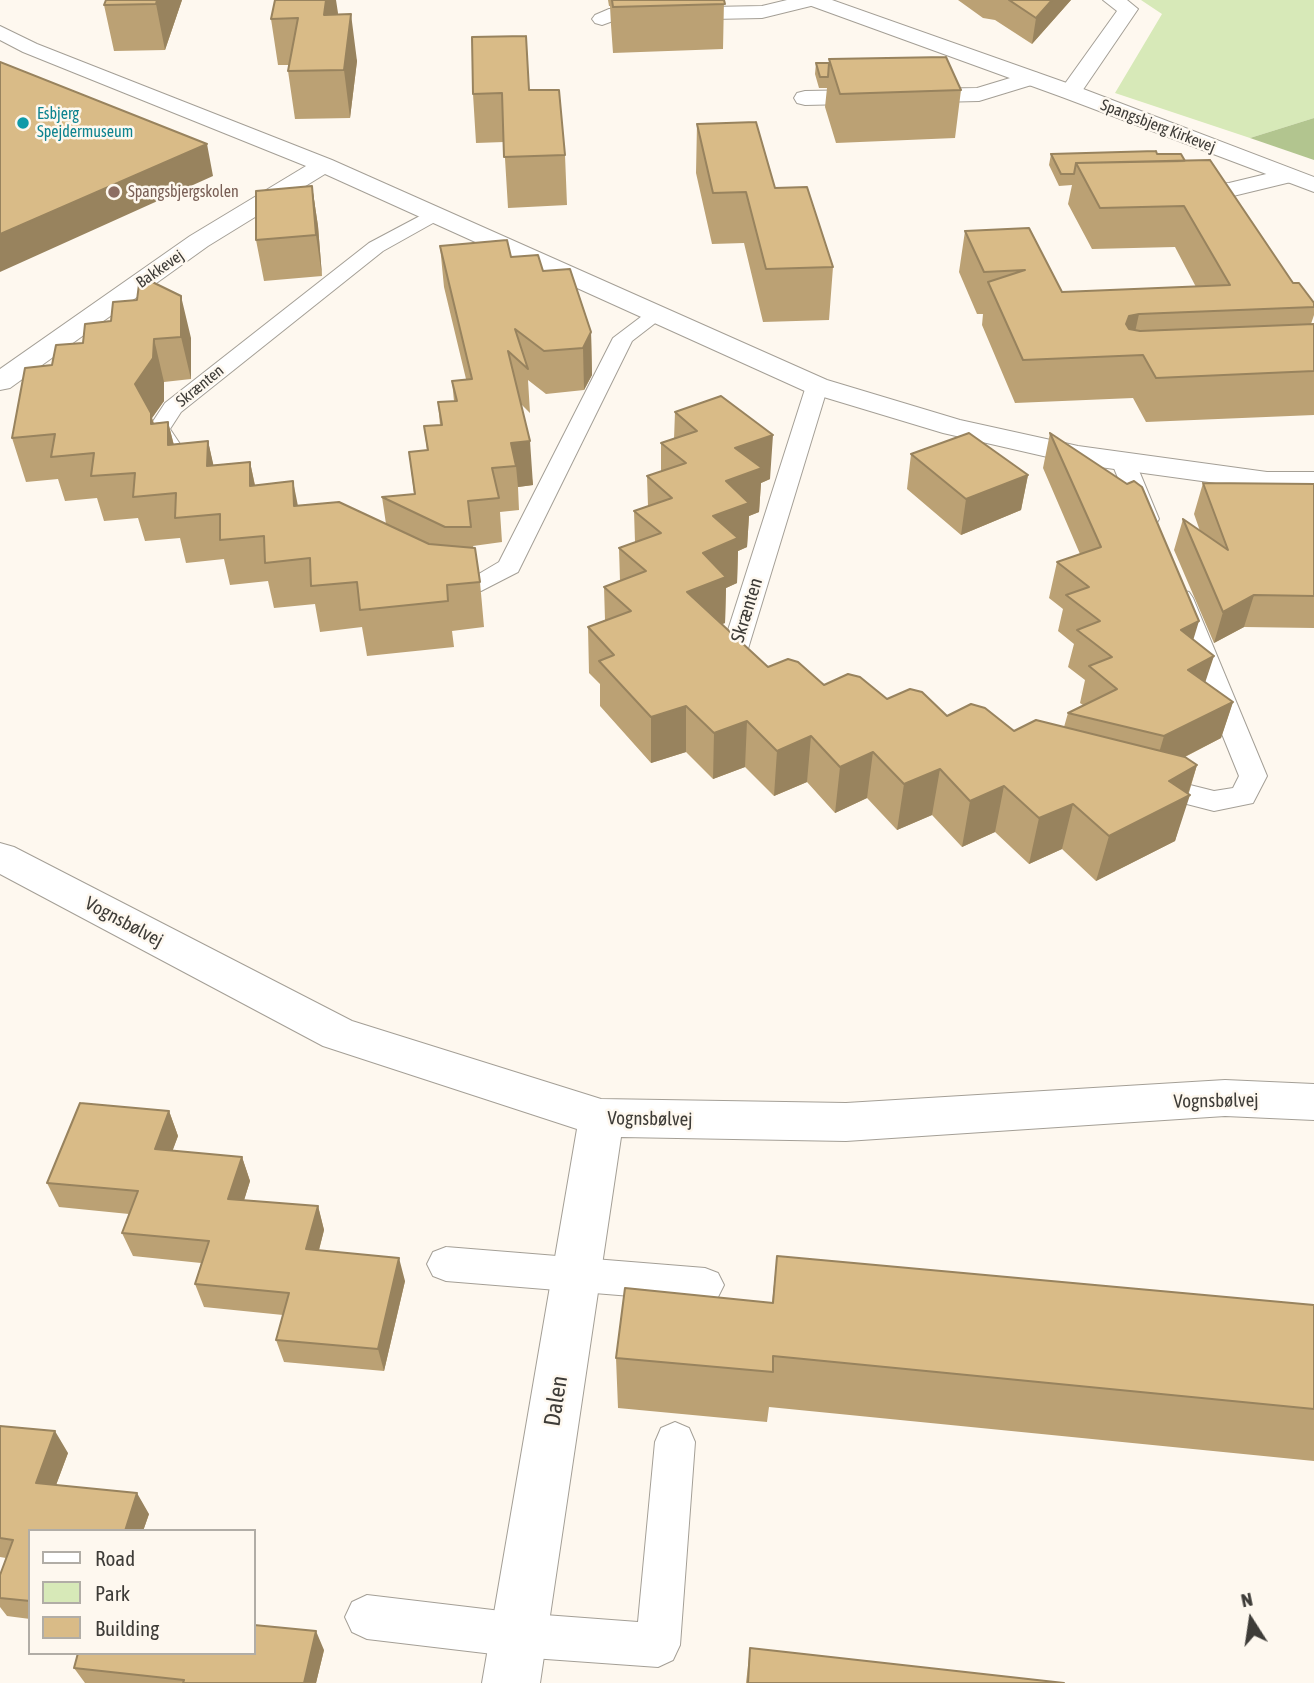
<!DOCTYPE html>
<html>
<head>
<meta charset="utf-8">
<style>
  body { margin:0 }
  #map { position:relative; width:1314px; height:1683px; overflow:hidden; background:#fef8ef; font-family:"Asap Condensed",sans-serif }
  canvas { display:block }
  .legend { position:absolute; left:28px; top:1529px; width:228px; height:126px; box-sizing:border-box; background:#fef8ef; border:2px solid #b1ada6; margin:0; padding:9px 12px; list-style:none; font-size:21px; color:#3e3c38 }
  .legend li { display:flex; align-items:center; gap:14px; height:35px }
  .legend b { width:35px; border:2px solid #b1ada6 }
  .north { position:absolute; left:1216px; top:1585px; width:70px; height:70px; -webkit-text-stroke:5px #fef8ef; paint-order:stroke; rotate:348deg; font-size:19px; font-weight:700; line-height:28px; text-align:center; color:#3e3c38 }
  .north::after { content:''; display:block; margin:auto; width:24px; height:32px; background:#3e3c38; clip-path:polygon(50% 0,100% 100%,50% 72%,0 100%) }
</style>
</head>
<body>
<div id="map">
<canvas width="1314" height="1683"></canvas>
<ul class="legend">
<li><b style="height:9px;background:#fff"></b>Road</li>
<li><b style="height:19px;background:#d7e9b8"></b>Park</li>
<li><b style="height:19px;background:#d9bb87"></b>Building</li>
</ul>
<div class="north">N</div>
</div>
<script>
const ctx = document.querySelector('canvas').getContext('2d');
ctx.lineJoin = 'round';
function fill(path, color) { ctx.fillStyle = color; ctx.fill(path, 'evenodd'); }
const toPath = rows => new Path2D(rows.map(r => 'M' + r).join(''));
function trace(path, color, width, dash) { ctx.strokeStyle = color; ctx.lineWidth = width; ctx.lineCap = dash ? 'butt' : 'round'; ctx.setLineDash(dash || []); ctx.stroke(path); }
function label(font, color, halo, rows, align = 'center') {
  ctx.font = font + ' "Asap Condensed",sans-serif'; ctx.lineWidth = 5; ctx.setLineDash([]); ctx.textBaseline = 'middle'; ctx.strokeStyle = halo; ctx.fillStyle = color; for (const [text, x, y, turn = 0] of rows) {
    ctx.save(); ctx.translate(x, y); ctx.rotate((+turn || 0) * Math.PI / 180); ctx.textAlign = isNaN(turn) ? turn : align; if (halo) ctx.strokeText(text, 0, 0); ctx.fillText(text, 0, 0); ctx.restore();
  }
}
fill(toPath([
  [1141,0,1314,0,1314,118,1250,138,1115,93,1162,14]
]), '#d7e9b8');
fill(toPath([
  [1314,118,1314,160,1250,138]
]), '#b2c58f');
const service = toPath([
  [435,208,442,210,444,214,442,218,383,251,181,412,170,429,180,444,190,453,187,458,179,460,163,454,148,429,165,403,369,243,435,208],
  [657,308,664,310,667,314,632,341,518,572,481,591,432,585,428,580,432,575,441,572,477,575,499,562,613,338,650,310,657,308],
  [817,379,825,381,828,386,747,652,758,674,754,680,745,683,736,680,721,652,806,386,809,381,817,379],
  [1123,454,1131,456,1135,461,1159,519,1156,524,1147,526,1138,524,1135,519,1111,461,1115,456,1123,454],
  [1180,590,1189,592,1193,598,1267,776,1253,803,1214,811,1140,792,1136,785,1140,778,1150,775,1214,791,1233,788,1239,776,1167,598,1171,592,1180,590],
  [446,1247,705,1268,718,1273,724,1285,718,1297,705,1302,446,1281,433,1276,427,1264,433,1252,446,1247],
  [675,1422,689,1428,695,1442,680,1645,673,1660,658,1667,518,1657,367,1639,352,1632,345,1617,352,1602,367,1595,518,1613,638,1622,655,1442,661,1428,675,1422]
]);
const minor = toPath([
  [787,0,822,0,819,4,762,18,613,21,602,25,595,23,592,19,595,15,609,9,762,6,787,0],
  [1103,0,1127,0,1138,9,1078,97,1062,97,1059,92,1117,11,1103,0],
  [0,26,37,44,332,160,827,380,960,420,1078,446,1267,472,1314,472,1314,490,1267,490,1078,464,943,433,807,392,325,174,208,246,10,388,0,390,0,369,190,236,306,166,23,52,0,40,0,26],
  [1030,72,1038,73,1041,78,1038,83,979,101,805,105,797,103,794,98,797,93,805,91,977,88,1030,72],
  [1287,169,1295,171,1299,176,1295,181,1229,197,1179,198,1171,196,1167,191,1171,186,1179,184,1229,183,1287,169],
  [0,843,14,847,352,1021,601,1099,846,1103,1225,1080,1314,1084,1314,1120,1225,1116,846,1141,621,1137,540,1683,482,1683,577,1129,323,1046,0,874,0,843]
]);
const tertiary = toPath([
  [803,0,832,0,1078,87,1314,177,1314,192,1062,97,806,4,803,0]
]);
trace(service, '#a49f96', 2);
trace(minor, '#a49f96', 2);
trace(tertiary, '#a49f96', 2);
fill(service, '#fff');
fill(minor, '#fff');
fill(tertiary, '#fff');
fill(toPath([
  [182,0,165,50,114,51,104,5],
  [608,0,724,0,723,49,613,53,611,25,610,6,609,6],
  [958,0,1071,0,1032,44,995,20,983,18],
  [338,13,337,15,357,61,350,118,295,119,288,71,289,65,278,65,271,19],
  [829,59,961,90,955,138,836,143,825,107,827,88,819,88,815,74,816,63,829,63],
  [529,90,565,155,567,205,508,208,504,142,476,143,473,94],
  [697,124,775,188,833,267,829,320,763,322,744,243,712,244,696,173],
  [1051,154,1157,154,1185,161,1293,283,1314,303,1314,315,1311,324,1314,324,1314,415,1146,422,1133,398,1015,403,982,325,983,314,977,314,959,272,965,231,1062,292,1196,287,1175,247,1092,249,1068,204,1072,185,1059,186,1049,165],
  [312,186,318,226,322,276,264,281,256,240],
  [440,246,511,257,543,271,591,332,592,375,584,390,546,394,528,380,530,413,521,404,533,485,518,487,519,510,500,512,502,542,473,546,480,582,484,627,452,631,454,647,367,656,362,627,320,632,315,604,274,608,268,581,230,585,224,559,186,563,180,538,145,541,138,518,104,521,97,498,65,501,58,479,26,482,12,438,52,365,83,343,85,324,191,338,191,379,164,382,164,401,152,418,154,423,168,422,174,445,208,441,213,465,250,462,255,485,298,506,386,524,382,497,414,494,409,452,427,450,424,426,440,425,438,402,454,401,452,381,466,379,444,287],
  [675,412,770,479,761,483,759,512,749,516,747,547,738,551,737,583,726,588,725,623,721,624,768,667,824,685,887,699,947,716,1014,731,1064,727,1068,713,1083,705,1080,703,1085,680,1068,667,1074,644,1058,631,1063,609,1049,598,1057,562,1080,554,1043,468,1050,433,1193,639,1205,683,1233,702,1221,738,1185,757,1197,765,1175,841,1096,881,1062,849,1029,864,995,832,962,847,932,815,897,830,867,798,835,813,807,782,774,796,745,767,713,779,686,752,651,763,600,706,600,684,589,673,588,627,605,620,604,587,620,581,619,548,635,542,634,511,648,506,647,476,661,472,661,443,674,439],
  [911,454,1028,475,1021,510,961,535,907,489],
  [1203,483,1314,484,1314,628,1244,627,1214,643,1174,550,1183,519,1200,531,1194,514],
  [169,1111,178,1136,172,1151,242,1157,250,1181,244,1200,318,1206,324,1230,319,1250,405,1281,384,1371,284,1362,276,1340,283,1315,204,1307,195,1284,201,1263,133,1256,122,1233,129,1214,59,1207,47,1183],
  [777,1256,1314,1305,1314,1461,769,1407,767,1422,618,1408,616,1358,772,1303],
  [0,1426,68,1453,56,1485,149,1514,143,1531,30,1531,30,1619,7,1616,0,1607,0,1575,6,1558,0,1557],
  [750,1648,1064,1683,746,1683],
  [324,1650,316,1683,85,1683,74,1668]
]), '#bba174');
fill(toPath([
  [157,0,182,0,165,50,156,4],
  [326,0,336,0,338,13,330,62,324,15],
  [1052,0,1071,0,1032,44,1036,18],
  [351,14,357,61,350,118,344,70],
  [207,144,213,176,0,272,0,234],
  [312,186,318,226,322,276,316,235],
  [181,296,191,338,191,379,181,337],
  [1139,314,1130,355,1126,324,1129,316],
  [591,332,592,375,584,390,583,348],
  [154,339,164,382,164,401,152,418,162,457,135,384],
  [168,422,179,466,168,445],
  [773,435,770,479,761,483,759,512,749,516,747,547,738,551,737,583,726,588,725,623,686,638,687,592,703,553,713,516,726,481,735,448],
  [208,441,218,485,207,466],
  [530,441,533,485,518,487,516,466,511,443],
  [250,462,259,506,250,486],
  [1028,475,1021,510,961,535,966,499],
  [293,481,302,526,294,506],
  [1254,595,1244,627,1214,643,1223,612],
  [1199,621,1188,657,1181,630],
  [1214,656,1202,692,1188,670],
  [1233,702,1221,738,1153,773,1164,736],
  [686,706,686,752,651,763,651,717],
  [747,721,745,767,713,779,714,733],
  [811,736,807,782,774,796,777,751],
  [873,752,867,798,835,813,840,767],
  [1197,765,1187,797,1190,795,1175,841,1096,881,1109,836,1169,781],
  [940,769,932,815,897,830,904,784],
  [1004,786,995,832,962,847,970,801],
  [1073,804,1062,849,1029,864,1039,818],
  [169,1111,178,1136,164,1174,155,1149],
  [242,1157,250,1181,237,1223,228,1199],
  [318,1206,324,1230,313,1273,306,1249],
  [399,1258,405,1281,384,1371,378,1349],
  [55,1431,68,1453,49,1504,36,1483],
  [137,1493,149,1514,143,1531,125,1531],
  [316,1631,324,1650,316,1683,304,1683]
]), '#98835e');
const building = toPath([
  [106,0,157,0,156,4,104,5,106,0],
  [275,0,326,0,324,15,351,14,344,70,288,71,298,18,271,19,275,0],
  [612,0,724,0,725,4,613,7,612,0],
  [1009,0,1052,0,1036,18,1009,0],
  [526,36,529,90,559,90,565,155,504,157,502,93,473,94,472,37,526,36],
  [946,57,961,90,840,94,829,59,946,57],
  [0,62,207,144,0,234,0,62],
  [816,63,829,63,828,77,820,77,816,63],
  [756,122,775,188,807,187,833,267,766,269,746,192,713,193,697,124,756,122],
  [1156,151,1157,154,1181,154,1185,161,1076,163,1074,174,1061,174,1051,154,1156,151],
  [1210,160,1293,283,1299,283,1314,303,1314,307,1139,314,1129,316,1126,324,1129,329,1140,331,1314,324,1314,371,1156,378,1143,355,1023,360,988,282,1025,270,984,272,965,231,1029,228,1062,292,1230,285,1184,206,1100,208,1076,163,1210,160],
  [312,186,316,235,256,240,256,191,312,186],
  [507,240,511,257,538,255,543,271,570,269,591,332,583,348,544,351,515,329,528,369,508,351,530,441,511,443,516,466,492,468,499,498,468,501,471,527,445,527,382,497,415,494,409,452,428,450,424,426,442,425,438,402,457,401,452,381,472,379,440,246,507,240],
  [140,276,181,296,181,337,154,339,153,358,135,384,151,413,151,424,168,422,168,445,208,441,207,466,250,462,250,486,293,481,294,506,339,502,429,544,475,548,480,582,447,585,448,601,360,610,357,582,311,586,310,558,265,563,264,536,220,540,220,514,175,518,176,493,133,497,135,473,91,476,94,453,51,457,55,434,12,438,25,368,52,365,56,345,83,343,85,324,111,321,113,302,137,300,140,276],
  [721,396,773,435,735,448,762,468,726,481,749,503,713,516,738,538,703,553,726,577,687,592,768,667,788,659,798,662,824,685,848,674,860,677,887,699,910,689,922,692,947,716,971,704,985,708,1014,731,1036,720,1185,757,1197,765,1169,781,1190,795,1109,836,1073,804,1039,818,1004,786,970,801,940,769,904,784,873,752,840,767,811,736,777,751,747,721,714,733,686,706,651,717,599,661,614,655,588,627,631,611,604,587,646,571,619,548,661,533,634,511,672,498,647,476,686,463,661,443,697,431,675,412,721,396],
  [969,433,1028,475,966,499,911,454,969,433],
  [1050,433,1127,484,1134,481,1142,487,1199,621,1181,630,1214,656,1188,670,1233,702,1164,736,1068,713,1117,689,1089,666,1112,657,1077,630,1100,621,1066,595,1089,587,1057,562,1101,547,1050,433],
  [1203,483,1314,484,1314,596,1254,595,1223,612,1183,519,1228,550,1203,483],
  [80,1103,169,1111,155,1149,242,1157,228,1199,318,1206,306,1249,399,1258,378,1349,276,1340,289,1293,195,1284,209,1241,122,1233,138,1191,47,1183,80,1103],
  [777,1256,1314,1305,1314,1409,773,1356,773,1372,616,1358,625,1288,773,1303,777,1256],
  [0,1426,55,1431,36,1483,137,1493,125,1531,30,1531,30,1601,0,1598,0,1575,13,1540,0,1538,0,1426],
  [254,1625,316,1631,304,1683,183,1683,184,1680,74,1668,78,1653,254,1653,254,1625],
  [750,1648,1064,1683,748,1683,750,1648]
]);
fill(building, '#d9bb87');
trace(building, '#98835e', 2);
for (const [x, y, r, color] of [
  [23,123,7,"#0f9aa8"],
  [114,192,7,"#8d6e63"]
]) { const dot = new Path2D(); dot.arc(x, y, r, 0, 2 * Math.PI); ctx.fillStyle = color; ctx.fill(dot); trace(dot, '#fef8ef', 2.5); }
label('16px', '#0d838f', '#fef8ef', [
  ["Esbjerg",37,114],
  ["Spejdermuseum",37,132]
], 'left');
label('16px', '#3e3c38', '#fef8ef', [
  ["Spangsbjerg Kirkevej",1158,126,21],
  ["Bakkevej",160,269,-35],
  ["Skrænten",200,386,-39]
]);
label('16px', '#785e54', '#fef8ef', [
  ["Spangsbjergskolen",128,192]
], 'left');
label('19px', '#3e3c38', '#fef8ef', [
  ["Skrænten",747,610,-73],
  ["Vognsbølvej",124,922,28],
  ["Vognsbølvej",1216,1101,-1],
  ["Vognsbølvej",650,1119,1]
]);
label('23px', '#3e3c38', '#fef8ef', [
  ["Dalen",556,1401,-81]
]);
</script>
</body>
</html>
